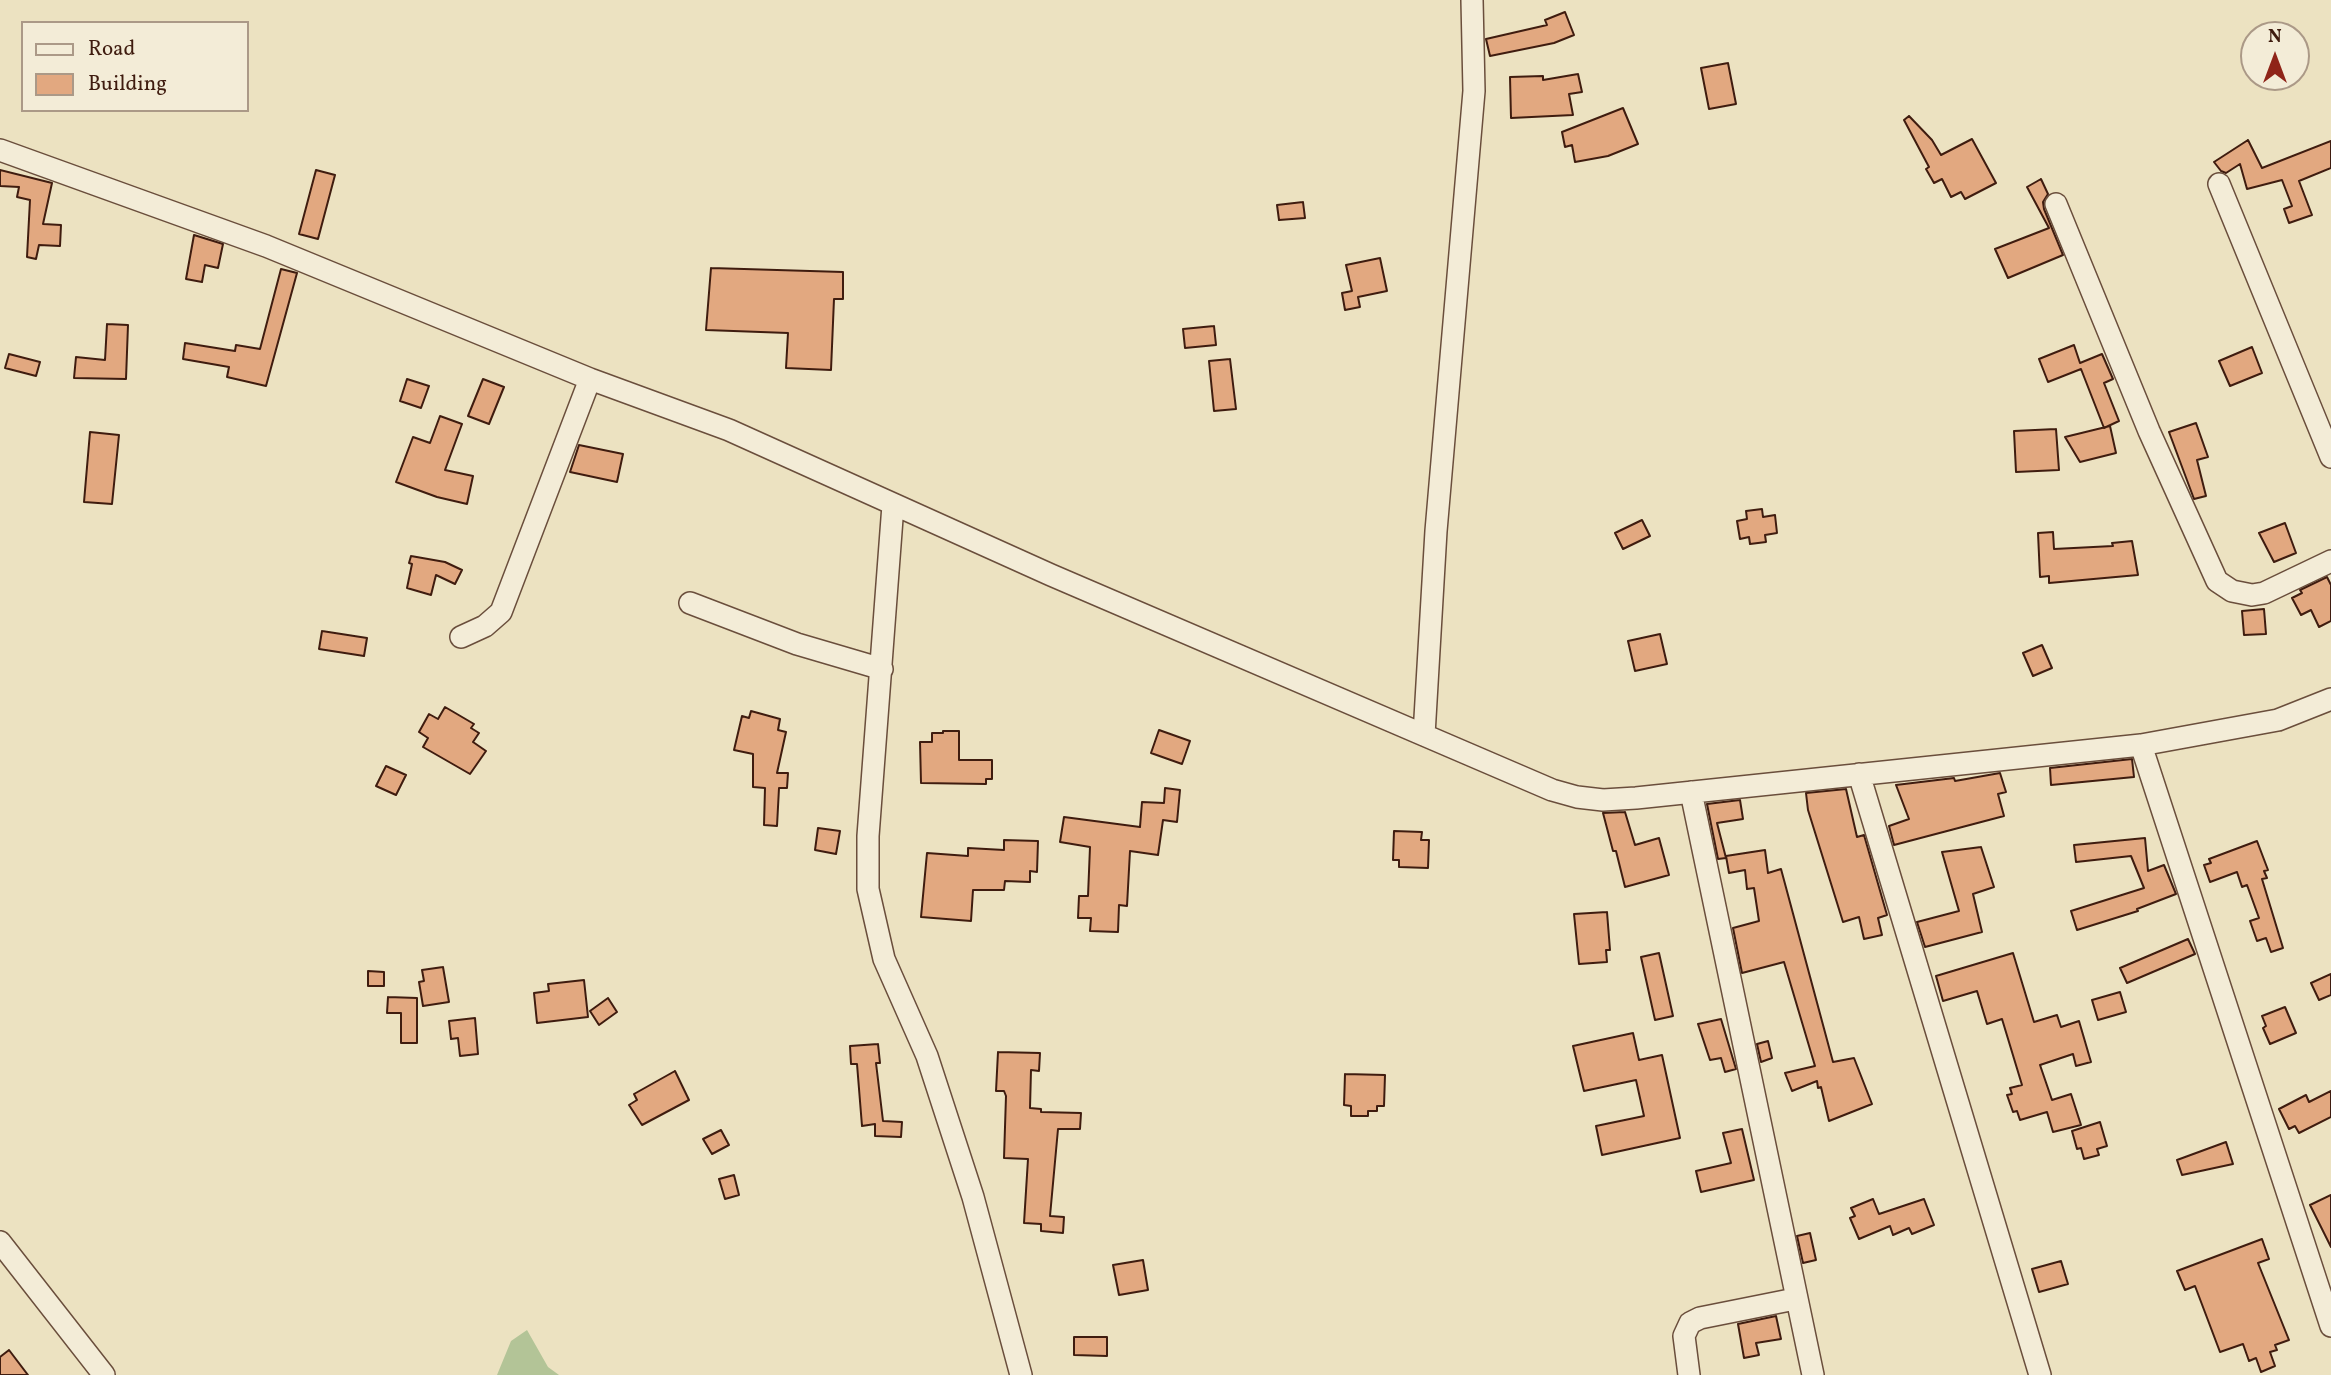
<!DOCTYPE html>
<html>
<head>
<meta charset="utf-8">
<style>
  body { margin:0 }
  #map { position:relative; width:2331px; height:1375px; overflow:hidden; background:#ece2c1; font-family:Vollkorn,serif }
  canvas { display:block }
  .legend { position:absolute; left:21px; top:21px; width:228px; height:91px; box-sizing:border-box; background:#f3ecd7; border:2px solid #ab9987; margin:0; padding:9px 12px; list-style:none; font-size:21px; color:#3f1c0f }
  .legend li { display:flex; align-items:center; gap:14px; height:35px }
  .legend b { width:35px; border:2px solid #ab9987 }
  .north { position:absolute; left:2240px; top:21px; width:70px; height:70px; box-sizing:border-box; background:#f3ecd7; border:2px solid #ab9987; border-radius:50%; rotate:0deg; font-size:19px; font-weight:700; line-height:28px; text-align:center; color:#3f1c0f }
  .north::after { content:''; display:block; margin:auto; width:24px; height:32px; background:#8f2418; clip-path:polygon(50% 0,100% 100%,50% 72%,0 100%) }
</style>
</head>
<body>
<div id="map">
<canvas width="2331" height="1375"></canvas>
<ul class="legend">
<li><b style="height:9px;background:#f3ecd7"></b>Road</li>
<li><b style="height:19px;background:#e2a880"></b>Building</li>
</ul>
<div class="north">N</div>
</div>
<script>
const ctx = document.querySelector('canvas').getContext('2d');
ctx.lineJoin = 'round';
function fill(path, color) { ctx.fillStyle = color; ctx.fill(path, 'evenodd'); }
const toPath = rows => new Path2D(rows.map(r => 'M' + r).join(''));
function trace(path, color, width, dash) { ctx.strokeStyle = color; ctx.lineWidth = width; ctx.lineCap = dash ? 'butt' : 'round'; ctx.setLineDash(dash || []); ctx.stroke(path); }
fill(toPath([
  [527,1330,548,1367,559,1375,497,1375,511,1341]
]), '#b3c497');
const building = toPath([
  [1565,12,1574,35,1554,43,1490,56,1486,39,1547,25,1545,20,1565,12],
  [1728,63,1736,104,1709,109,1701,68,1728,63],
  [1578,74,1582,92,1569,94,1573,115,1511,118,1510,77,1543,76,1543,80,1578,74],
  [1623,108,1638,144,1608,156,1575,162,1572,145,1565,147,1562,132,1623,108],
  [1909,116,1932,140,1941,155,1972,139,1996,183,1965,199,1961,192,1951,197,1942,179,1934,183,1926,169,1929,167,1904,120,1909,116],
  [2248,140,2262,168,2331,141,2331,168,2299,181,2312,215,2289,223,2284,209,2292,206,2282,180,2247,189,2240,164,2226,173,2221,171,2214,162,2248,140],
  [0,170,52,183,43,224,61,225,60,246,39,245,36,259,27,257,30,200,17,197,19,187,0,186,0,170],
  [316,170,335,175,318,239,299,234,316,170],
  [2041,179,2048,194,2043,202,2044,209,2063,255,2008,278,1995,249,2049,228,2027,187,2041,179],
  [1303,202,1305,218,1279,220,1277,205,1303,202],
  [194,235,223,244,218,268,205,265,202,282,186,279,194,235],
  [1380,258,1387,291,1358,297,1360,307,1345,310,1342,293,1352,291,1346,265,1380,258],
  [711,268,843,272,843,299,834,299,831,370,786,368,788,333,706,330,711,268],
  [281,269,297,273,266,386,227,377,229,367,183,359,185,343,235,351,236,345,260,349,281,269],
  [107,324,128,325,126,379,74,378,76,357,105,360,107,324],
  [1214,326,1216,345,1185,348,1183,329,1214,326],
  [2074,345,2080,363,2102,354,2113,379,2104,383,2119,421,2104,428,2081,369,2048,382,2039,359,2074,345],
  [2252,347,2262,373,2230,386,2219,361,2252,347],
  [9,354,40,362,36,376,5,368,9,354],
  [1230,359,1236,409,1214,411,1209,361,1230,359],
  [407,379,429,386,421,408,400,401,407,379],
  [483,379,504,387,489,424,468,416,483,379],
  [440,416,462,424,445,470,473,476,467,504,437,497,396,482,413,437,430,443,440,416],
  [2196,423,2208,457,2197,460,2206,496,2194,499,2169,432,2196,423],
  [2110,426,2116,453,2080,462,2065,437,2110,426],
  [2056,429,2059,470,2016,472,2014,431,2056,429],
  [90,432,119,435,112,504,84,502,90,432],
  [579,445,623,454,617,482,570,472,579,445],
  [1762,509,1763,517,1775,515,1777,533,1765,535,1766,542,1750,544,1749,537,1740,539,1737,521,1747,519,1746,511,1762,509],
  [1642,520,1650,536,1623,549,1615,533,1642,520],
  [2285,523,2296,553,2274,562,2259,533,2285,523],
  [2053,532,2054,549,2113,546,2112,543,2132,541,2138,575,2049,583,2049,576,2040,577,2038,533,2053,532],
  [411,556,445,562,462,570,455,584,436,575,431,595,407,588,412,564,409,563,411,556],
  [2327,577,2331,585,2331,621,2319,627,2311,610,2301,615,2292,598,2302,593,2300,590,2327,577],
  [2264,609,2266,634,2244,635,2242,611,2264,609],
  [322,631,367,638,364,656,319,649,322,631],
  [1660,634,1667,664,1635,671,1628,641,1660,634],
  [2042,645,2052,668,2033,676,2023,653,2042,645],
  [445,707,474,724,471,728,479,733,473,742,486,751,470,774,423,747,428,738,419,732,429,714,438,719,445,707],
  [751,711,780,719,778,730,786,732,777,773,788,773,787,788,779,788,777,826,764,825,765,788,753,787,753,754,734,750,742,716,749,718,751,711],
  [1159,730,1190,741,1182,764,1151,753,1159,730],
  [943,731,959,731,959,760,992,760,992,779,986,779,986,784,921,783,920,742,932,742,932,733,943,733,943,731],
  [2132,759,2134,777,2051,785,2050,768,2132,759],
  [386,766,406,775,396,795,376,786,386,766],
  [2000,773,2006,792,1998,794,2004,816,1894,845,1889,826,1909,819,1896,785,1954,778,1955,781,2000,773],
  [1165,788,1180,790,1177,822,1163,820,1158,855,1130,851,1127,906,1119,905,1118,932,1090,931,1091,918,1078,918,1079,896,1088,896,1090,847,1060,842,1064,817,1140,827,1142,802,1164,803,1165,788],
  [1846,789,1857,837,1864,835,1887,915,1878,918,1882,935,1864,939,1859,917,1843,922,1808,810,1806,793,1846,789],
  [1740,800,1743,819,1717,823,1726,858,1718,859,1707,804,1740,800],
  [1625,812,1635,845,1659,838,1669,875,1625,887,1616,851,1613,851,1603,813,1625,812],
  [818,828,840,831,836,854,815,850,818,828],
  [1394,831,1422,832,1421,840,1429,840,1428,868,1399,867,1399,860,1393,860,1394,831],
  [2145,838,2148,871,2164,865,2176,894,2137,909,2138,911,2077,930,2071,911,2144,888,2131,856,2076,862,2074,845,2145,838],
  [1004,840,1038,841,1037,872,1030,871,1030,882,1005,881,1004,890,973,890,971,921,921,917,927,853,968,856,968,848,1004,850,1004,840],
  [2257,841,2268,870,2264,871,2267,878,2262,879,2283,948,2271,952,2266,938,2257,941,2250,921,2259,918,2247,885,2242,887,2237,872,2210,882,2204,865,2211,863,2209,859,2257,841],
  [1981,847,1994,887,1973,894,1982,932,1925,947,1917,922,1959,911,1942,852,1981,847],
  [1765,850,1768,873,1781,869,1833,1062,1854,1058,1872,1104,1829,1121,1821,1087,1818,1088,1817,1081,1792,1091,1785,1073,1815,1066,1784,962,1742,973,1733,928,1759,921,1754,888,1747,889,1745,870,1729,873,1726,856,1765,850],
  [1607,912,1610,950,1606,950,1607,962,1579,964,1574,914,1607,912],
  [2188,939,2195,954,2127,983,2120,968,2188,939],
  [1659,953,1673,1016,1655,1020,1641,957,1659,953],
  [2013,953,2034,1022,2057,1015,2061,1027,2079,1021,2091,1062,2076,1066,2073,1054,2040,1065,2052,1100,2071,1094,2081,1125,2053,1132,2047,1112,2020,1120,2017,1111,2013,1112,2007,1095,2012,1094,2010,1088,2022,1085,2002,1019,1987,1024,1977,991,1943,1001,1936,976,2013,953],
  [443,967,449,1002,423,1006,419,982,424,981,422,970,443,967],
  [368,971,384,972,384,986,368,986,368,971],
  [2331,974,2331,995,2319,1000,2311,983,2331,974],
  [584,980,588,1017,537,1023,534,993,549,991,548,984,584,980],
  [2120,992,2126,1012,2098,1020,2092,1000,2120,992],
  [388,997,417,998,417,1043,401,1043,401,1013,387,1013,388,997],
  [608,998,617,1012,599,1025,590,1011,608,998],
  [2285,1007,2296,1033,2270,1044,2263,1028,2266,1026,2262,1016,2285,1007],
  [475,1018,478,1054,460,1056,458,1038,451,1039,449,1021,475,1018],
  [1721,1019,1736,1069,1725,1072,1721,1058,1710,1060,1698,1024,1721,1019],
  [1633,1033,1639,1060,1662,1055,1680,1138,1602,1155,1596,1126,1644,1116,1636,1080,1584,1091,1573,1046,1633,1033],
  [1768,1041,1772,1058,1761,1062,1757,1044,1768,1041],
  [878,1044,880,1063,876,1063,883,1121,902,1122,901,1137,875,1136,875,1124,862,1126,857,1064,851,1064,850,1046,878,1044],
  [998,1052,1040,1053,1039,1071,1031,1070,1030,1108,1041,1109,1041,1112,1081,1113,1080,1129,1058,1129,1050,1216,1064,1217,1063,1233,1041,1231,1041,1224,1024,1223,1028,1159,1004,1158,1006,1096,1004,1091,996,1091,998,1052],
  [675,1071,689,1100,642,1125,629,1105,637,1100,634,1094,675,1071],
  [1345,1074,1385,1075,1384,1106,1377,1106,1377,1111,1368,1111,1368,1116,1351,1116,1351,1106,1344,1105,1345,1074],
  [2331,1091,2331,1117,2299,1133,2295,1126,2289,1129,2279,1109,2306,1095,2309,1102,2331,1091],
  [2100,1122,2107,1146,2097,1149,2099,1155,2084,1159,2081,1148,2077,1149,2072,1131,2100,1122],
  [1742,1129,1754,1180,1701,1192,1696,1171,1731,1163,1723,1133,1742,1129],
  [721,1130,729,1145,712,1154,703,1139,721,1130],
  [2226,1142,2233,1164,2182,1175,2177,1160,2226,1142],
  [734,1175,739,1195,725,1199,719,1179,734,1175],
  [2331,1195,2331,1247,2310,1205,2331,1195],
  [1873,1199,1879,1214,1924,1199,1934,1225,1912,1234,1909,1228,1893,1235,1890,1226,1859,1239,1850,1218,1855,1216,1851,1208,1873,1199],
  [1810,1233,1816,1260,1803,1263,1797,1236,1810,1233],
  [2262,1239,2269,1259,2258,1263,2289,1340,2275,1345,2277,1350,2270,1352,2275,1366,2261,1372,2256,1358,2249,1361,2243,1344,2220,1352,2195,1286,2185,1290,2177,1271,2262,1239],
  [1143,1260,1148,1290,1119,1295,1113,1265,1143,1260],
  [2061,1261,2068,1284,2039,1292,2032,1269,2061,1261],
  [1776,1316,1781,1339,1756,1343,1759,1355,1744,1358,1738,1324,1776,1316],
  [1074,1337,1107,1337,1107,1356,1074,1355,1074,1337],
  [9,1350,28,1375,0,1375,0,1357,9,1350]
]);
fill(building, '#e2a880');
trace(building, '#3f1c0f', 2);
const minor = toPath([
  [0,150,266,246,590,379,729,430,1051,575,1552,790,1577,797,1603,800,1636,798,2141,745,2278,720,2331,699],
  [2219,184,2331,457],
  [2056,204,2149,431,2217,581,2232,591,2252,595,2264,593,2331,561],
  [893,505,868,836,868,889,884,959,927,1056,973,1197,1021,1375],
  [690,603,797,644,882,669],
  [461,637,485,626,501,612,590,379],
  [1424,735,1436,531,1474,91,1472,0],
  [2141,745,2331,1326],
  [1859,774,2040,1375],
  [1691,792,1813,1375],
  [0,1242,104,1375],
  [1689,1375,1684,1336,1690,1323,1700,1318,1795,1299]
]);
trace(minor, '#6a4e3c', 24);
trace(minor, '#f3ecd7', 21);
</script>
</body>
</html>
